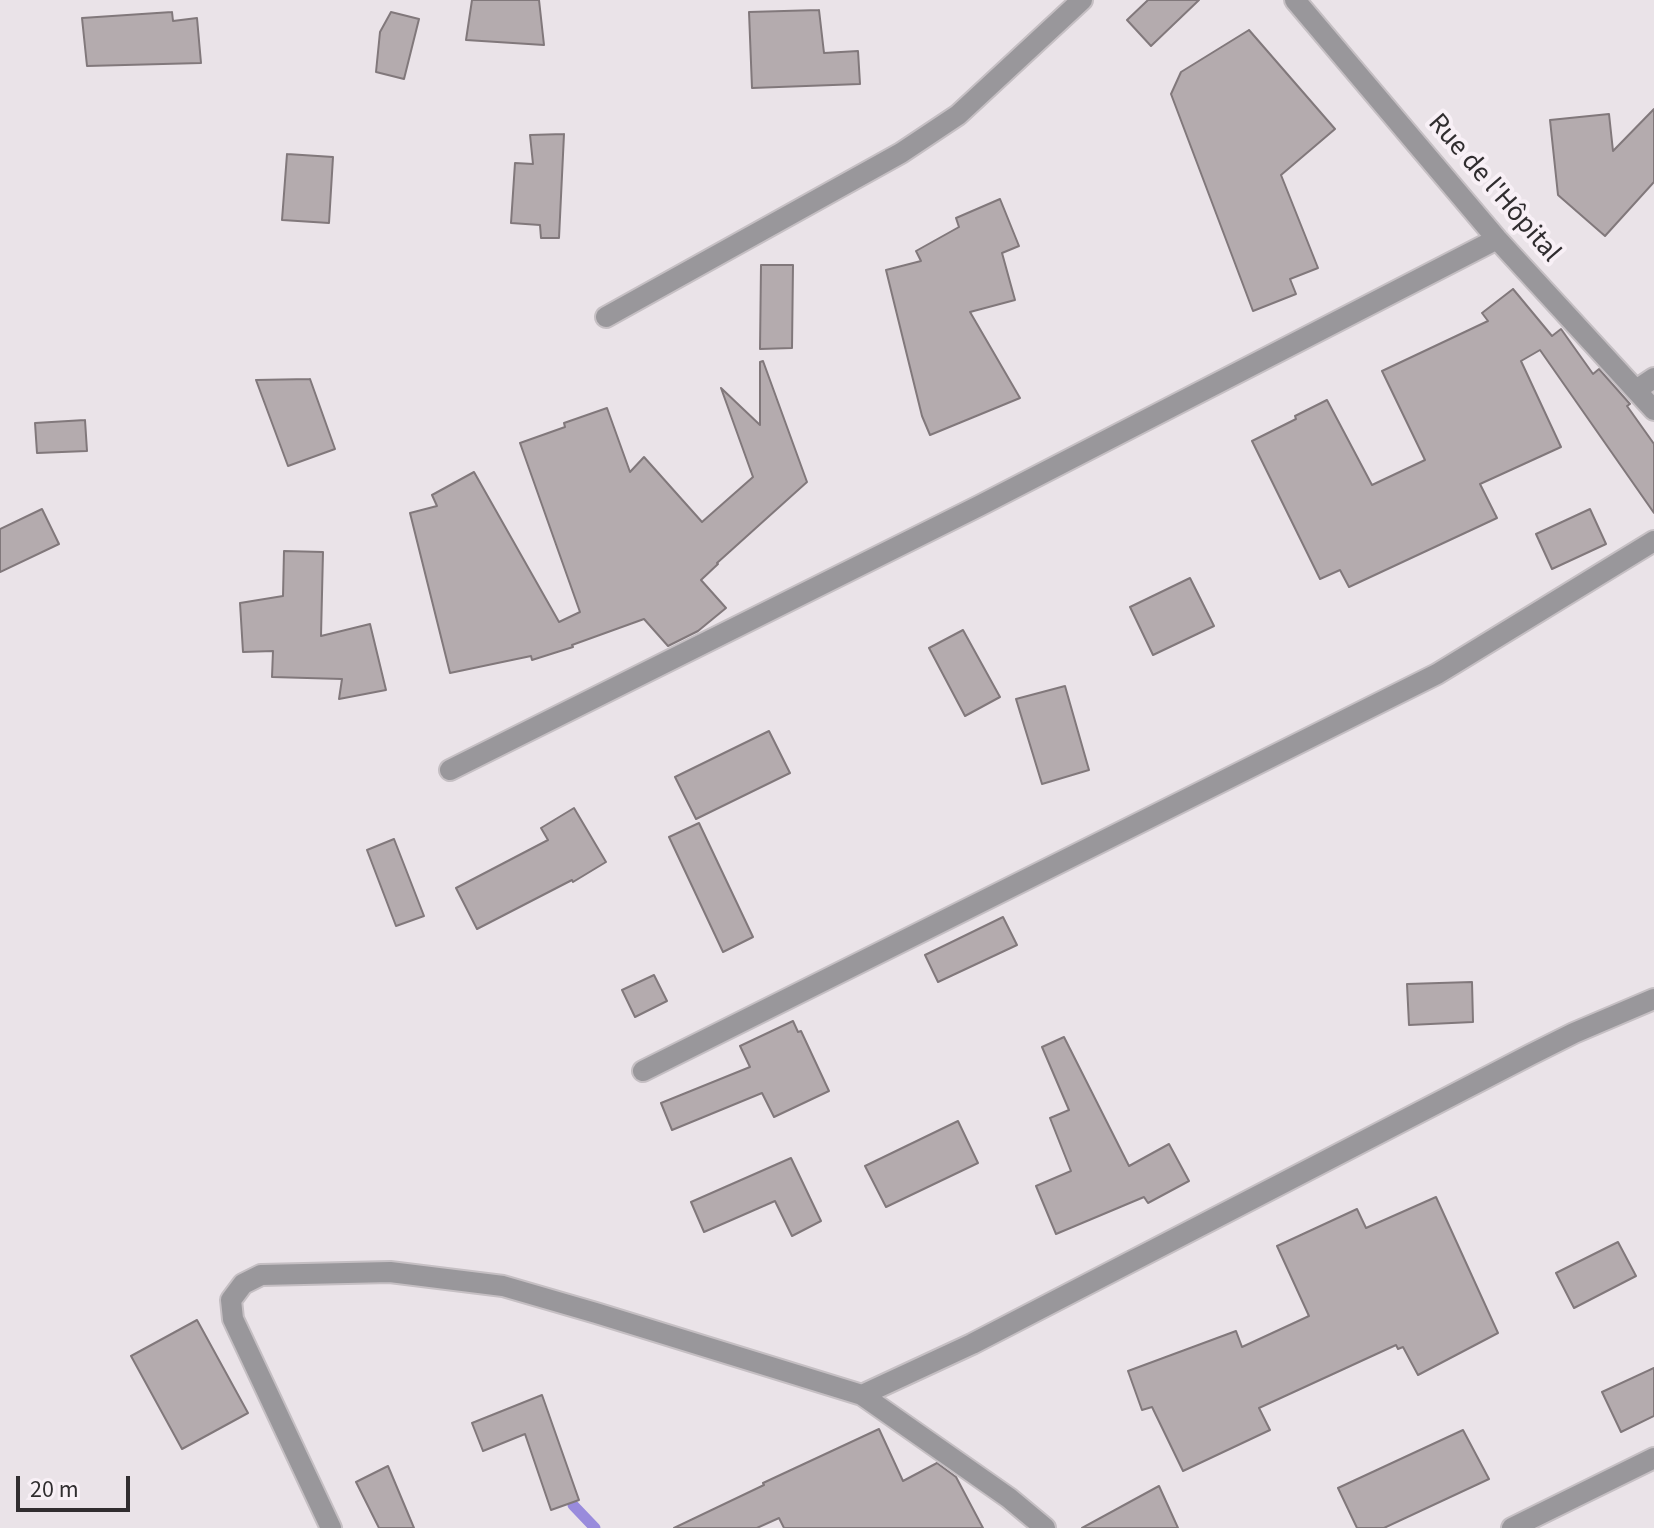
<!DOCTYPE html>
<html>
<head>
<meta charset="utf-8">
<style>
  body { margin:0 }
  #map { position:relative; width:1654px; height:1528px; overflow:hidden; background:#eae3e8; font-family:"Source Sans 3",sans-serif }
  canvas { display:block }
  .scale { position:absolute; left:16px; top:1476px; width:114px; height:36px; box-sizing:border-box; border:4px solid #302d2f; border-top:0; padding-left:10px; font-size:24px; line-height:28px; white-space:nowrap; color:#302d2f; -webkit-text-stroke:6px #f8f0f6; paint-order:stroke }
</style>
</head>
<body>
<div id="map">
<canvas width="1654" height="1528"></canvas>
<div class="scale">20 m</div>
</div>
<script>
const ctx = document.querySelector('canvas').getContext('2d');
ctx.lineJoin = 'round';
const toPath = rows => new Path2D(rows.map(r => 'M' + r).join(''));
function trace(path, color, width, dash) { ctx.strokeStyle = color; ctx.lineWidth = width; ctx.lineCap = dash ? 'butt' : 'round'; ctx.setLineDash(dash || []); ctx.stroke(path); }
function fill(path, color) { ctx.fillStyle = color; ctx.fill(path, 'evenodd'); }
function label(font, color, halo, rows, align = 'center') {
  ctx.font = font + ' "Source Sans 3",sans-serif'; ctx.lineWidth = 8; ctx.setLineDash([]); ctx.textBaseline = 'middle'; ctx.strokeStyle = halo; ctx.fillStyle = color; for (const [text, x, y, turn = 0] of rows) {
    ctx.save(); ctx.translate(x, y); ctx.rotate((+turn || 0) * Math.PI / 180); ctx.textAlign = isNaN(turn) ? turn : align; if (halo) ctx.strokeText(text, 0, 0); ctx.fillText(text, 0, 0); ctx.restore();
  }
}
trace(toPath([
  [573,1505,595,1528]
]), '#998bdc', 11);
const building = toPath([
  [472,0,539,0,544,45,466,40,472,0],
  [1148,0,1199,0,1151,46,1127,20,1148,0],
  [819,10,824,53,858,51,860,84,752,88,749,12,819,10],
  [172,12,173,21,197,18,201,63,87,66,82,18,172,12],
  [391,12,419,19,404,79,376,72,380,32,391,12],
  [1249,30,1335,129,1281,175,1318,268,1290,279,1296,294,1253,311,1171,94,1181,72,1249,30],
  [1654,109,1654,182,1605,236,1558,195,1550,120,1609,114,1613,151,1654,109],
  [564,134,559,238,541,238,540,225,511,223,515,163,533,164,530,135,564,134],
  [287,154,333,157,329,223,282,220,287,154],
  [1000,199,1019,246,1002,253,1015,300,970,312,1020,398,930,435,922,416,886,270,921,261,916,251,959,227,956,218,1000,199],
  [761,265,793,265,792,348,760,349,761,265],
  [1513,289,1552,336,1561,329,1593,374,1599,369,1630,404,1627,406,1654,444,1654,513,1540,350,1521,361,1561,447,1480,484,1497,518,1349,587,1340,570,1320,579,1252,441,1296,419,1295,416,1327,400,1372,485,1425,460,1382,371,1488,321,1482,313,1513,289],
  [763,361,807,482,717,563,718,564,701,580,726,608,698,631,668,646,644,619,572,645,573,647,532,660,531,656,450,673,410,513,437,506,432,495,474,472,559,622,580,612,520,443,565,427,564,423,607,408,630,472,644,457,702,522,753,477,721,388,760,425,760,362,763,361],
  [310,379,335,449,288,466,256,380,310,379],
  [85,420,87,451,37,453,35,423,85,420],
  [42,509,59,544,0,572,0,529,42,509],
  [1590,509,1606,544,1552,569,1536,534,1590,509],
  [284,551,323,552,321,636,370,624,386,690,339,699,342,679,272,677,273,651,243,652,240,603,283,596,284,551],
  [1190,578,1214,626,1153,655,1130,607,1190,578],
  [963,630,1000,697,965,716,929,648,963,630],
  [1065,686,1089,770,1042,784,1016,699,1065,686],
  [769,731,790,773,696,819,675,777,769,731],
  [574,808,606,862,573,882,572,880,477,929,456,888,548,840,541,828,574,808],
  [699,823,753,937,723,952,669,837,699,823],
  [394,839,424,916,396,926,367,850,394,839],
  [1003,917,1017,945,938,982,925,955,1003,917],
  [654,975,667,1001,635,1017,622,990,654,975],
  [1472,982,1473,1022,1409,1025,1407,984,1472,982],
  [793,1021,798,1032,801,1031,829,1091,774,1117,762,1093,672,1130,661,1103,750,1067,740,1046,793,1021],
  [1064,1037,1129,1166,1169,1144,1189,1181,1148,1203,1144,1197,1056,1234,1036,1186,1071,1171,1050,1118,1069,1110,1042,1047,1064,1037],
  [958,1121,978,1163,886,1207,865,1166,958,1121],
  [791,1158,821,1221,792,1236,775,1201,704,1232,691,1202,791,1158],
  [1436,1197,1498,1333,1418,1375,1403,1347,1398,1349,1396,1345,1259,1408,1270,1430,1183,1471,1152,1407,1142,1410,1128,1371,1236,1331,1242,1347,1309,1316,1277,1246,1357,1209,1366,1228,1436,1197],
  [1618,1242,1636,1276,1574,1308,1556,1273,1618,1242],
  [197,1320,248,1413,182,1449,131,1356,197,1320],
  [1654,1368,1654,1416,1621,1432,1602,1392,1654,1368],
  [542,1395,579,1500,551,1510,525,1434,483,1451,472,1423,542,1395],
  [879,1429,903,1481,937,1463,956,1477,983,1528,784,1528,779,1518,757,1528,674,1528,764,1485,763,1483,879,1429],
  [1463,1430,1489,1479,1384,1528,1357,1528,1338,1488,1463,1430],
  [388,1466,414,1528,379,1528,356,1482,388,1466],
  [1159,1486,1178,1528,1082,1528,1159,1486]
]);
fill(building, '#b4abae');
trace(building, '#81787b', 2);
const street = toPath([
  [1295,0,1497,239,1654,410],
  [606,317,901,153,958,115,1082,0],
  [1636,390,1654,378],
  [450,770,979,506,1497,239],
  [643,1071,1437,674,1654,541],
  [862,1395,972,1344,1530,1055,1574,1033,1654,999],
  [331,1528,233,1319,231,1300,243,1284,261,1275,390,1272,503,1286,596,1313,862,1395,1009,1498,1045,1528],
  [1512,1528,1654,1458]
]);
trace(street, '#c5bfc3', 24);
trace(street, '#99979b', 20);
label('28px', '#302d2f', '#f8f0f6', [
  ["Rue de l'Hôpital",1493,189,49]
]);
</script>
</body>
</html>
